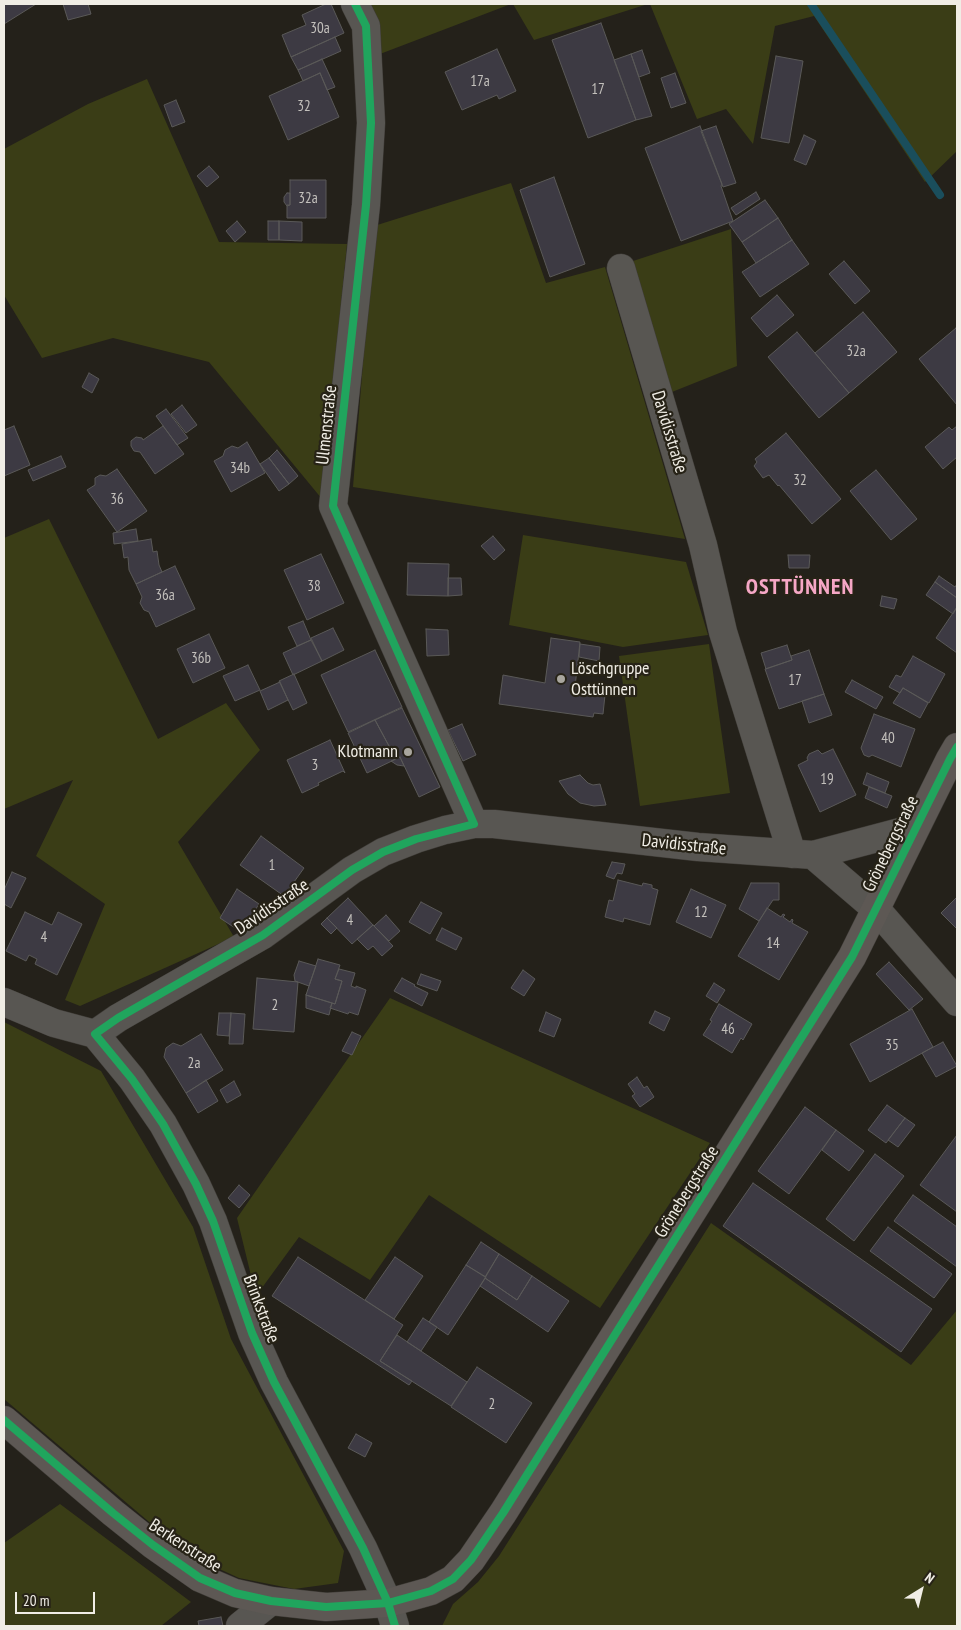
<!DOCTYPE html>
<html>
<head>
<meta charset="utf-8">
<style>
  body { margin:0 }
  #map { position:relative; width:961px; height:1630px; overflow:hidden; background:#24211a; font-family:"PT Sans Narrow",sans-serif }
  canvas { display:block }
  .frame { position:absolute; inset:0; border:5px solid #f0ede5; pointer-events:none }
  .north { position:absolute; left:896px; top:1565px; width:50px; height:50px; -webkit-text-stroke:4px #272317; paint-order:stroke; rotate:36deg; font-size:14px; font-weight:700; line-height:20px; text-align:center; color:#f0ede5 }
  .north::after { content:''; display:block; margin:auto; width:18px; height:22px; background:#f0ede5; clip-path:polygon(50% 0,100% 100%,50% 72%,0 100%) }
  .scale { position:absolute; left:15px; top:1592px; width:80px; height:22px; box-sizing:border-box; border:2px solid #f0ede5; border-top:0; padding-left:6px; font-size:15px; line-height:18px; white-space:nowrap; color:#f0ede5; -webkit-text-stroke:4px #272317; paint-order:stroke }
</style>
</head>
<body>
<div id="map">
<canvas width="961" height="1630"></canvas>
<div class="frame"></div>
<div class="north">N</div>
<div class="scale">20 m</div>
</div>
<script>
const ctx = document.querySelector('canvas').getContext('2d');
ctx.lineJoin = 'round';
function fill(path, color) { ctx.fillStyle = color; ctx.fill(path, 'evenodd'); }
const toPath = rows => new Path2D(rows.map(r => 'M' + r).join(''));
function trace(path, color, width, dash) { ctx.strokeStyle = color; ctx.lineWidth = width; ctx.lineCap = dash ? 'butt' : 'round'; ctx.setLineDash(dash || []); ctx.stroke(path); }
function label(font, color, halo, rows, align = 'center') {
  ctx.font = font + ' "PT Sans Narrow",sans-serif'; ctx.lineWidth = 4.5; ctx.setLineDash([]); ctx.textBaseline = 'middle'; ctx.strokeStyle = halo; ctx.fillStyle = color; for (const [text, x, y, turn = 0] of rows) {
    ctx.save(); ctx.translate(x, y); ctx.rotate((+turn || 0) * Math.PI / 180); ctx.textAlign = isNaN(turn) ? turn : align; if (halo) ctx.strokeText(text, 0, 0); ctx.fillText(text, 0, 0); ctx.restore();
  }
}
fill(toPath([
  [370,4,511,4,380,54],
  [513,4,648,4,534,40],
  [650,4,957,4,957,151,925,182,814,16,775,26,753,144,726,109,697,119],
  [147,79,219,242,347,244,322,499,209,362,113,338,42,358,4,295,4,149,88,104],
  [511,183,546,283,605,267,685,539,353,487,374,226],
  [731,229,737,366,672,392,633,261],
  [49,519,158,739,226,703,260,750,178,842,234,937,80,1006,65,1000,105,904,36,856,73,780,4,809,4,538],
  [523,535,686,562,708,635,623,647,509,625],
  [709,644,730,793,640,806,619,656],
  [390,998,710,1143,600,1308,429,1195,370,1280,299,1237,256,1296,237,1218],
  [4,1022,101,1071,193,1227,231,1339,344,1551,338,1583,294,1589,239,1578,187,1554,4,1399],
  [711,1223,911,1365,957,1310,957,1626,442,1626,453,1604,478,1582,499,1556],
  [60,1504,191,1602,161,1626,4,1626,4,1543]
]), '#3a3d16');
trace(toPath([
  [811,4,940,195]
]), '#1a4e5c', 8);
const building = toPath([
  [4,4,36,4,4,24,4,4],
  [63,4,88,4,91,14,68,20,63,4],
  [326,4,331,4,344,33,291,57,282,35,306,25,302,15,326,4],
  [601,23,636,120,588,138,552,40,601,23],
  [335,37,341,51,298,70,291,57,335,37],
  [497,49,516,91,499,99,497,95,462,110,445,72,497,49],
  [642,50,650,73,639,77,631,54,642,50],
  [631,54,652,116,636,120,614,60,631,54],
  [776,56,803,61,789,143,761,138,776,56],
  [322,59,335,87,327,90,320,73,303,81,298,70,322,59],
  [320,73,339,117,288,140,269,96,320,73],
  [675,73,686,103,671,108,661,78,675,73],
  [176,100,185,122,172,127,164,105,176,100],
  [700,126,722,184,721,186,733,221,681,241,645,148,700,126],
  [716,126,736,183,723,187,701,131,716,126],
  [804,135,816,141,806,165,794,160,804,135],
  [209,166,219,177,207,187,197,176,209,166],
  [554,177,585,264,550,277,520,190,554,177],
  [290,180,326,180,326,218,287,218,287,205,290,205,290,180],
  [756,192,760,199,736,215,731,208,756,192],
  [287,193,290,193,290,205,287,206,284,202,284,197,287,193],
  [765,200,778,218,742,242,729,224,765,200],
  [778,218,792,240,756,263,742,242,778,218],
  [237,221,246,232,235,242,226,231,237,221],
  [268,221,279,221,279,240,268,240,268,221],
  [279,221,302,222,302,241,279,240,279,221],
  [792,240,809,264,760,297,742,272,792,240],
  [844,261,870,291,855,304,829,274,844,261],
  [777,295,794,315,767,337,751,318,777,295],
  [863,312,897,352,849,393,815,353,863,312],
  [956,328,957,330,957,405,919,359,956,328],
  [797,332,849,393,819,418,768,357,797,332],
  [89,373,99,379,92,393,82,387,89,373],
  [182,405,197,425,186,433,171,414,182,405],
  [166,409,188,438,177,445,156,416,166,409],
  [14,426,30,465,4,476,4,430,14,426],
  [163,426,184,454,155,474,140,452,134,451,131,446,131,441,136,437,142,438,143,440,163,426],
  [957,426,957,457,943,469,925,447,949,427,952,430,957,426],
  [786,433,841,499,812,524,779,485,778,486,769,475,763,478,754,466,757,462,755,459,786,433],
  [247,442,265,473,231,492,214,461,223,456,225,450,232,446,238,448,247,442],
  [277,450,298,476,289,484,269,458,277,450],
  [61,456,66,467,33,481,28,470,61,456],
  [269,458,289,484,279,491,260,464,269,458],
  [117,469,147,511,117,532,87,490,95,485,95,478,100,475,106,476,117,469],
  [876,470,917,519,891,540,850,491,876,470],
  [136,529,138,541,114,544,113,533,136,529],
  [493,536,505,550,494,560,481,546,493,536],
  [151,539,153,552,157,551,159,565,162,572,136,584,129,570,128,557,124,558,122,544,151,539],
  [321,554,344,603,307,620,284,570,321,554],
  [788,555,810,555,809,568,789,568,788,555],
  [408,563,449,564,448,596,407,595,408,563],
  [175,566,195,609,156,627,149,612,144,610,140,603,142,597,136,584,175,566],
  [939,576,955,587,957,584,957,598,935,582,939,576],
  [448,578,461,578,462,595,448,596,448,578],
  [935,582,957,598,957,607,953,614,926,595,935,582],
  [882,596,897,599,894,609,880,606,882,596],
  [957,607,957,653,936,638,957,607],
  [303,621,311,640,297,646,288,627,303,621],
  [333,628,344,650,322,661,311,638,333,628],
  [426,629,448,630,449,655,427,656,426,629],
  [209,634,225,668,193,683,177,649,209,634],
  [551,638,580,642,575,687,597,690,596,694,605,695,603,714,594,713,593,717,499,704,503,675,545,683,551,638],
  [311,640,322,661,293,675,283,653,311,640],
  [580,644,600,647,599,661,579,657,580,644],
  [787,645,792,660,766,669,761,653,787,645],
  [375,650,402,707,348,732,321,675,375,650],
  [809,650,824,694,779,709,765,669,792,660,791,656,809,650],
  [913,656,945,674,929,703,903,688,900,693,889,687,896,675,901,677,913,656],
  [248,665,260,690,235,701,223,676,248,665],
  [294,674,307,703,293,710,279,681,294,674],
  [852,680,883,697,876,709,845,692,852,680],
  [280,682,288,700,268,710,260,691,280,682],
  [903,688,928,703,920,718,893,703,903,688],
  [824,694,832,715,809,723,802,701,824,694],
  [402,708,440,787,419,797,400,757,396,759,375,720,402,708],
  [874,714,915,729,901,767,872,755,869,757,864,755,861,748,874,714],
  [375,720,396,759,367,773,348,733,375,720],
  [462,724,476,755,463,761,448,730,462,724],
  [330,740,345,773,343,771,318,783,319,785,302,793,287,760,330,740],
  [833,749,856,795,820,812,798,765,808,760,807,758,809,754,818,750,822,754,833,749],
  [400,757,404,766,397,765,391,761,400,757],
  [867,773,889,782,885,793,863,784,867,773],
  [580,775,588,783,593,785,600,784,606,805,594,806,580,803,568,794,559,781,580,775],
  [869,787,892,796,887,808,865,798,869,787],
  [261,836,304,868,284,896,240,865,261,836],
  [612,862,625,864,622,874,617,873,614,879,606,876,612,862],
  [12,872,26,878,11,908,4,904,4,890,12,872],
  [618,880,642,886,643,883,652,885,652,888,658,890,650,925,624,918,623,922,605,917,609,900,613,901,618,880],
  [751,883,779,883,779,900,773,900,759,921,739,909,751,883],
  [237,889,259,904,241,932,220,918,237,889],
  [691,889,726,905,711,938,676,922,691,889],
  [957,897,957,929,941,913,957,897],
  [348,898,373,925,352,944,327,918,348,898],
  [421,902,442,913,430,934,409,922,421,902],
  [767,908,781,917,783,914,785,915,783,917,790,922,792,919,793,920,792,923,808,932,779,980,738,956,767,908],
  [25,912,52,925,58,912,82,924,57,975,35,964,37,959,29,955,26,961,6,951,25,912],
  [386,915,400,931,389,941,374,926,386,915],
  [327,918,337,928,331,934,321,924,327,918],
  [373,925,393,946,382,956,373,946,368,950,357,939,373,925],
  [442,928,462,938,456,950,436,940,442,928],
  [318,959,340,965,335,979,342,981,335,1004,306,995,318,959],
  [299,961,316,966,309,986,295,981,294,975,299,961],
  [889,962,923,999,909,1010,876,974,889,962],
  [339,969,355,973,351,986,356,988,356,986,366,990,358,1015,349,1012,348,1014,330,1008,332,1003,335,1004,342,981,335,979,339,969],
  [523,970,535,979,524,996,511,988,523,970],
  [421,974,441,981,437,991,417,984,421,974],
  [257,978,298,982,294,1032,253,1029,257,978],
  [402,978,415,985,414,986,428,993,422,1006,394,991,402,978],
  [714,983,725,990,717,1003,706,996,714,983],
  [306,995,332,1003,329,1015,306,1008,306,995],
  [719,1004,752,1024,743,1040,741,1038,732,1053,703,1035,712,1021,710,1020,719,1004],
  [912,1009,933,1047,870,1082,850,1044,912,1009],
  [655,1011,670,1018,664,1031,649,1023,655,1011],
  [546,1012,561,1019,554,1037,539,1031,546,1012],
  [219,1013,231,1013,229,1036,217,1035,219,1013],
  [231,1013,245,1014,243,1044,229,1044,231,1013],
  [352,1032,361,1036,352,1055,342,1051,352,1032],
  [201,1034,223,1070,186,1093,164,1057,166,1048,173,1043,181,1046,201,1034],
  [943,1042,957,1066,936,1077,922,1053,943,1042],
  [637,1077,644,1088,647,1086,654,1097,640,1107,632,1096,635,1094,628,1084,637,1077],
  [206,1080,218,1101,198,1113,186,1093,206,1080],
  [234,1081,241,1095,227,1103,220,1090,234,1081],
  [887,1105,905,1118,886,1143,868,1130,887,1105],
  [805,1107,836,1130,789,1194,758,1171,805,1107],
  [905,1118,915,1125,898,1147,888,1140,905,1118],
  [836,1130,864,1151,849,1171,822,1150,836,1130],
  [957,1135,957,1212,920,1185,957,1135],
  [875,1154,904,1176,854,1241,826,1219,875,1154],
  [753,1183,932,1309,901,1352,723,1226,753,1183],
  [239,1185,250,1195,239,1208,228,1198,239,1185],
  [913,1195,957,1227,957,1267,894,1221,913,1195],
  [888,1227,952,1274,934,1298,870,1251,888,1227],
  [481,1242,499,1254,485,1277,466,1265,481,1242],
  [499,1254,532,1276,517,1300,485,1278,499,1254],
  [298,1257,403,1325,380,1361,412,1381,409,1385,272,1296,298,1257],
  [395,1257,423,1276,394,1319,365,1300,395,1257],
  [466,1265,486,1277,448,1335,429,1322,466,1265],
  [532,1276,569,1301,548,1332,480,1286,485,1278,517,1300,532,1276],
  [423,1318,437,1327,421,1351,407,1342,423,1318],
  [397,1335,467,1382,451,1406,380,1361,397,1335],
  [477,1367,532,1403,506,1443,451,1407,477,1367],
  [356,1434,372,1443,365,1457,348,1448,356,1434],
  [221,1617,223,1626,199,1626,198,1621,221,1617]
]);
fill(building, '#3d3a43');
trace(building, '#5a5958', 1);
const street = toPath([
  [355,4,366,26,371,123,366,205,333,506,474,824],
  [621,268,703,545,723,632,792,854],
  [813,855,876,909,957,1002],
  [4,1002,54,1023,95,1034,132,1079,163,1124,196,1184,213,1221,252,1333,274,1382,363,1548,388,1603,395,1626],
  [95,1034,118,1018,263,935,352,870,383,852,416,839,445,830,474,824,494,824,698,847,813,855,915,828],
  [240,1626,271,1601]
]);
const secondary = toPath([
  [4,1420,113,1513,153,1545,200,1578,235,1593,271,1601,326,1607,388,1603,431,1591,453,1579,471,1560,503,1513,852,957,950,759,957,747]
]);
trace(street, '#3e3b36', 29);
trace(secondary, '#3e3b36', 29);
trace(street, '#585652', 28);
trace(secondary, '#5d5854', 28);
trace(toPath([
  [355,4,366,26,371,123,366,205,333,506,474,824,416,839,383,852,352,870,263,935,118,1018,95,1034,132,1079,163,1124,196,1184,213,1221,252,1333,274,1382,363,1548,388,1603,395,1626],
  [4,1420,113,1513,153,1545,200,1578,235,1593,271,1601,326,1607,388,1603,431,1591,453,1579,471,1560,503,1513,852,957,950,759,957,747]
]), '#20a55d', 8);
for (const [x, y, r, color] of [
  [561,679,5,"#a9a69e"],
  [408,752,5,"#a9a69e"]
]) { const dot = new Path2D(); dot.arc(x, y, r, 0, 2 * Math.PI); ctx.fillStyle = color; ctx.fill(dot); trace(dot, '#272317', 2); }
label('15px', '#c3c0bc', null, [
  ["30a",320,29],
  ["17a",480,82],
  ["17",598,90],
  ["32",304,107],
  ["32a",308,199],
  ["32a",856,352],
  ["34b",240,469],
  ["32",800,481],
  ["36",117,500],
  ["38",314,587],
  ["36a",165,596],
  ["36b",201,659],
  ["17",795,681],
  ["40",888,739],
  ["3",315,766],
  ["19",827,780],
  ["1",272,866],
  ["12",701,913],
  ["4",350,921],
  ["4",44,938],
  ["14",773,944],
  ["2",275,1006],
  ["46",728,1030],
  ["35",892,1046],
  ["2a",194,1064],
  ["2",492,1405]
]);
label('18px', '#f0ede5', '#272317', [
  ["Ulmenstraße",327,425,-84],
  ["Davidisstraße",669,432,73],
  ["Grönebergstraße",891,844,-64],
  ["Davidisstraße",684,845,6],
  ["Davidisstraße",272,907,-34],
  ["Grönebergstraße",687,1192,-58],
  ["Brinkstraße",261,1309,69],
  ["Berkenstraße",185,1546,33]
]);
label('18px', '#f0ede5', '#272317', [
  ["Löschgruppe",571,669],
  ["Osttünnen",571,690],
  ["Klotmann",398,752,"right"]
], 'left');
ctx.letterSpacing = '1px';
label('bold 22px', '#f5a7c6', '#272317', [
  ["OSTTÜNNEN",800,588]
]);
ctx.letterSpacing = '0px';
</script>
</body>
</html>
